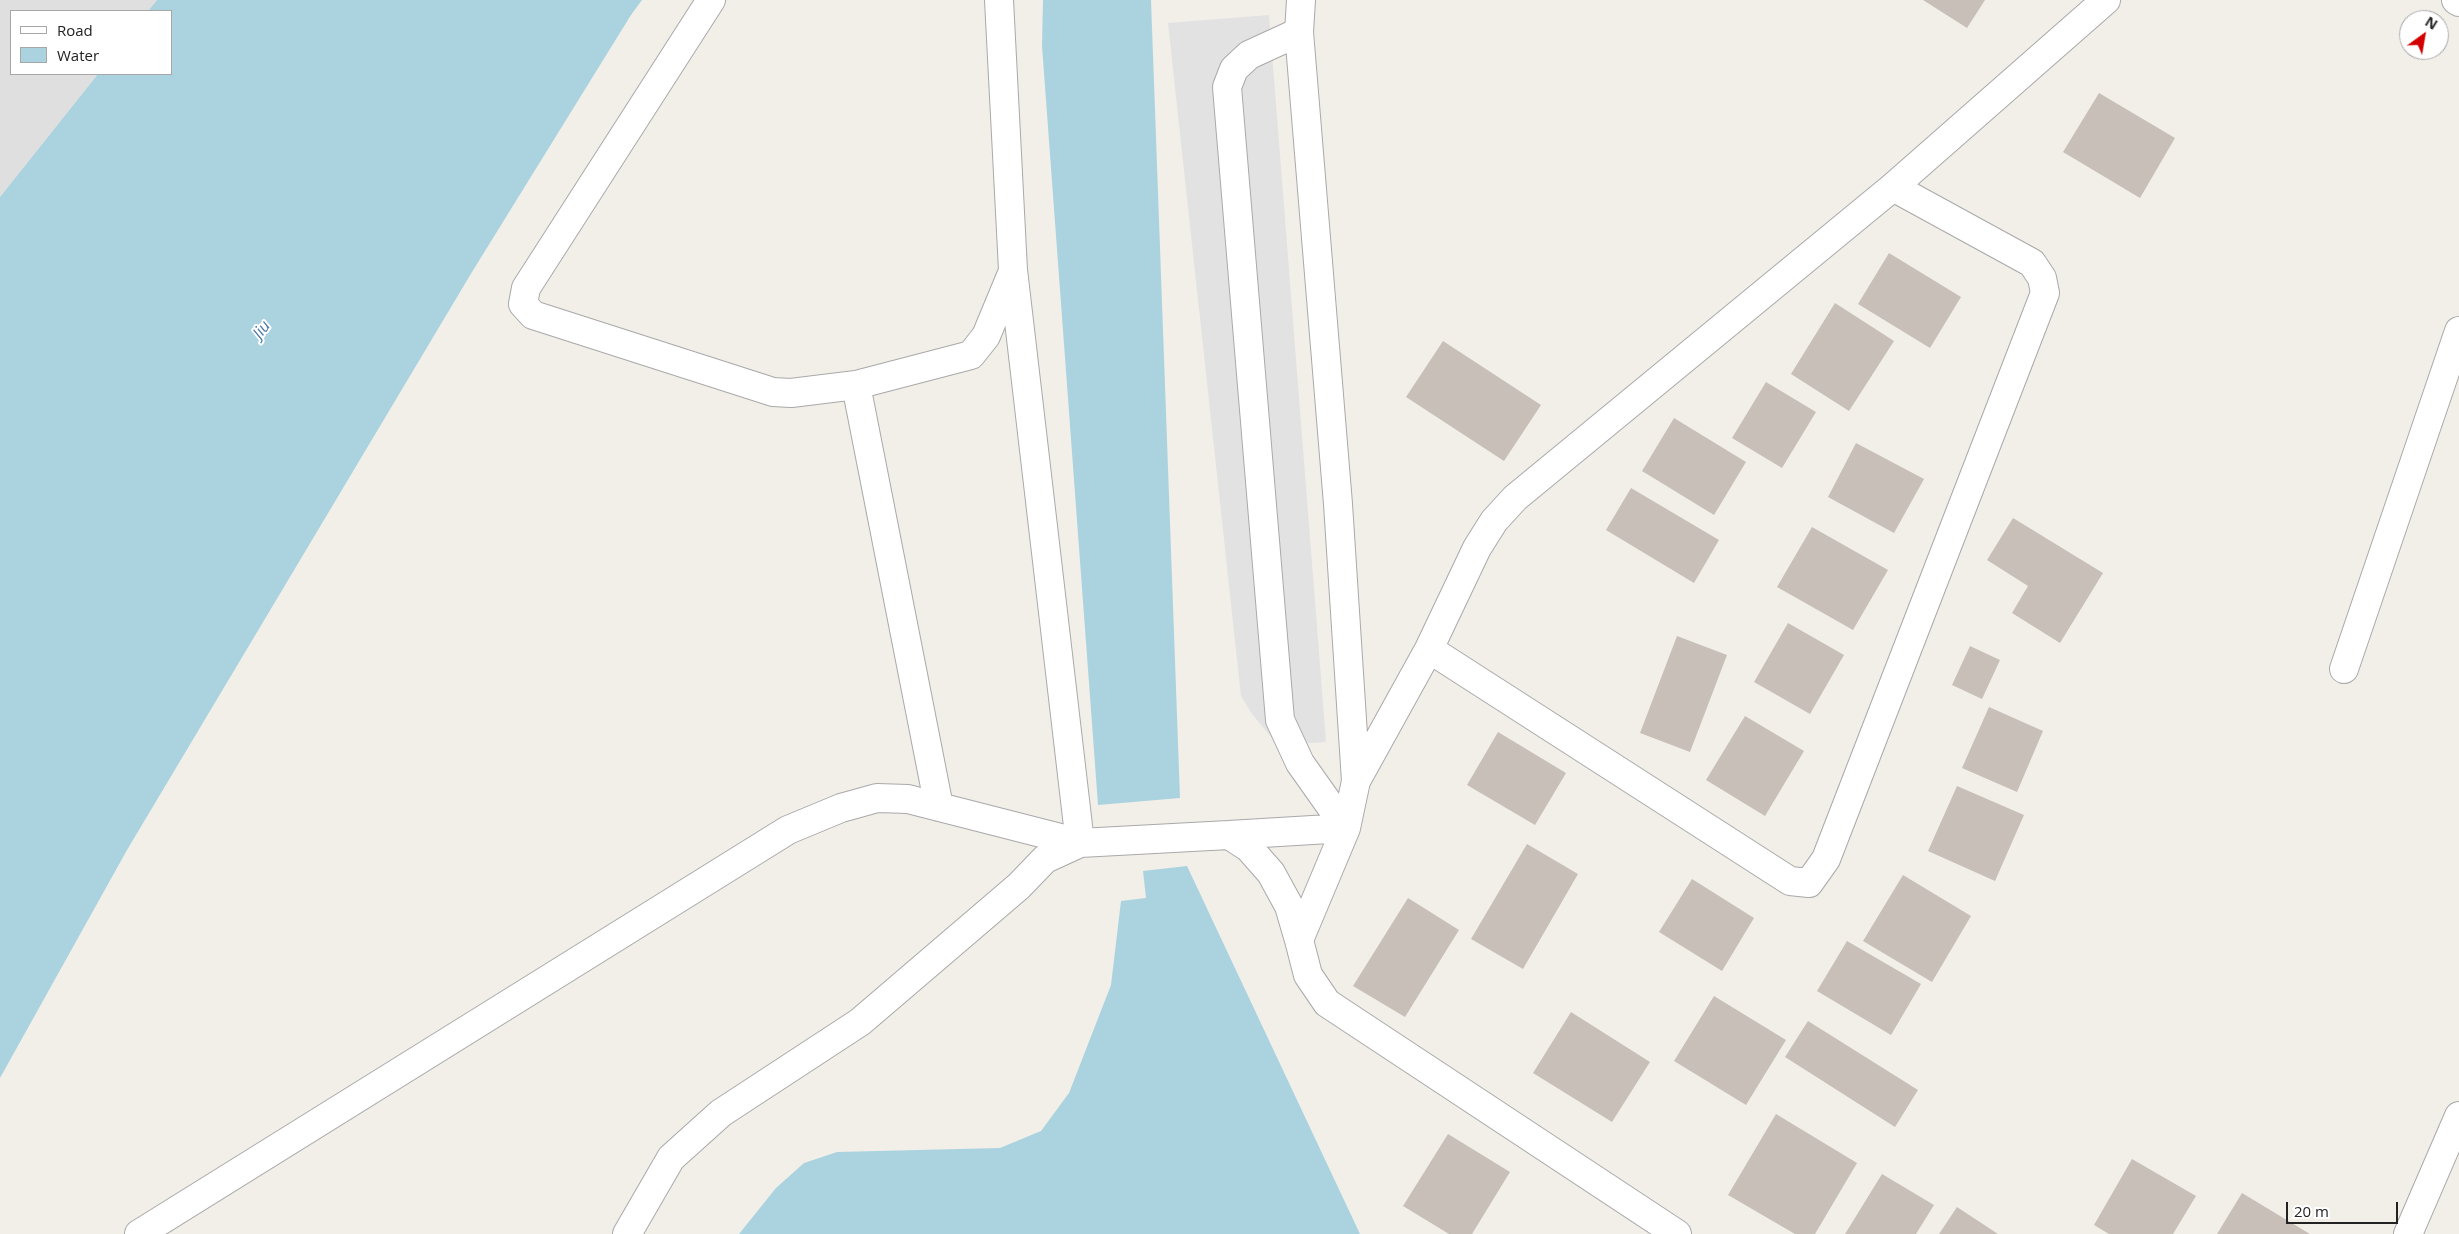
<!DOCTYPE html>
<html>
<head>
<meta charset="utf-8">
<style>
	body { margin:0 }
	#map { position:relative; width:2459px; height:1234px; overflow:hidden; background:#f2efe9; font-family:"Open Sans",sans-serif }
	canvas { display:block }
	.legend { position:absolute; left:10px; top:10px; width:162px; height:65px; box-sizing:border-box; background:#fff; border:1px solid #a7a7a7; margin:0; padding:6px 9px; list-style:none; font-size:15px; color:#222 }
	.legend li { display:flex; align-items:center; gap:10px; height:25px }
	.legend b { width:25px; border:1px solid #a7a7a7 }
	.north { position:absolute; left:2399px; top:10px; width:50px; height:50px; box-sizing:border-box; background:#fff; border:1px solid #a7a7a7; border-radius:50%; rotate:32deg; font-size:14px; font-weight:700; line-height:20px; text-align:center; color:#222 }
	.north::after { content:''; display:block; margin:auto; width:18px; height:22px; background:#d40000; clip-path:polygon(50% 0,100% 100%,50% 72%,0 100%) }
	.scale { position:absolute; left:2286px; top:1202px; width:112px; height:22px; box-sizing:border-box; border:2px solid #222; border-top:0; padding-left:6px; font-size:15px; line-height:18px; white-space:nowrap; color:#222; -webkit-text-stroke:4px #fff; paint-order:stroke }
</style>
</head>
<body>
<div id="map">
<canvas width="2459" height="1234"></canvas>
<ul class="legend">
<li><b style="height:6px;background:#fff"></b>Road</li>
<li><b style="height:14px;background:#aad3df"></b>Water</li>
</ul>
<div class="north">N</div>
<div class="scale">20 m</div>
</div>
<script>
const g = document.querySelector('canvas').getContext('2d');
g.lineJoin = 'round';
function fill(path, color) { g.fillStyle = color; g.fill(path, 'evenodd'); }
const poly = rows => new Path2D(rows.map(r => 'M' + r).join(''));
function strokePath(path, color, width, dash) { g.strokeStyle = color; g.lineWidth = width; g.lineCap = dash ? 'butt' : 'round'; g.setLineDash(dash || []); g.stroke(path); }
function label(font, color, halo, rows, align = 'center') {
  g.font = font + ' "Open Sans",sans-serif'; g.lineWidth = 4; g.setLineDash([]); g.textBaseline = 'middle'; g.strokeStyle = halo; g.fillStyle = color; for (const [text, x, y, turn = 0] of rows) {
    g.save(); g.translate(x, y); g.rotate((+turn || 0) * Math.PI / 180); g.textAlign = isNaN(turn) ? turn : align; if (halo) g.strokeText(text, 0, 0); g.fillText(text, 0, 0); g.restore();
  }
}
fill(poly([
	[0,0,157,0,148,11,11,11,11,74,98,74,0,197]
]), '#e0dfdf');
fill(poly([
	[1269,15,1326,742,1278,745,1252,714,1241,696,1168,23]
]), '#e2e2e2');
fill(poly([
	[157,0,642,0,631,15,472,272,127,850,0,1078,0,197,98,74,171,74,171,11,148,11],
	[1043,0,1151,0,1180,798,1098,805,1042,46],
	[1187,866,1360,1234,739,1234,776,1188,804,1163,837,1152,1000,1148,1041,1131,1069,1093,1111,985,1121,901,1146,898,1143,871]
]), '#aad3df');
fill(poly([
	[1923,0,1985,0,1967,28],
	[2099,93,2175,138,2140,198,2063,152],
	[1889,253,1961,297,1930,348,1858,304],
	[1835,303,1894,341,1849,411,1791,374],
	[1443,341,1541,405,1504,461,1406,397],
	[1766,382,1816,412,1782,468,1732,438],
	[1674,418,1746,462,1714,515,1642,471],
	[1856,443,1924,479,1894,533,1828,497],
	[1631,488,1719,540,1694,583,1606,530],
	[2013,518,2103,573,2060,643,2012,613,2028,586,1987,560],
	[1812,527,1888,570,1853,630,1777,587],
	[1788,623,1844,655,1810,714,1754,682],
	[1677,636,1727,655,1690,752,1640,733],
	[1970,646,2000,660,1982,699,1952,685],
	[1989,707,2043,731,2017,792,1962,768],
	[1745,716,1804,751,1765,816,1706,780],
	[1498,732,1566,773,1535,825,1467,785],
	[1957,786,2024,815,1995,881,1928,851],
	[1527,844,1578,874,1523,969,1471,939],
	[1903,875,1971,916,1932,982,1863,941],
	[1692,879,1754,918,1722,971,1659,932],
	[1408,898,1459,930,1405,1017,1353,986],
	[1847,941,1921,984,1891,1035,1817,991],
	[1714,996,1786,1040,1746,1105,1674,1061],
	[1571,1012,1650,1062,1612,1122,1533,1073],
	[1808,1021,1918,1090,1895,1127,1785,1057],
	[1776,1114,1857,1163,1815,1234,1795,1234,1728,1195],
	[1448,1134,1510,1172,1472,1234,1449,1234,1403,1206],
	[2132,1159,2196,1196,2173,1234,2109,1234,2094,1225],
	[1882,1174,1934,1205,1916,1234,1845,1234],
	[2242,1193,2310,1234,2217,1234],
	[1957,1207,1998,1234,1939,1234]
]), '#c7bfb8');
const minor = poly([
	[711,0,526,288,523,304,533,315,773,392,791,393,856,385,939,807],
	[1301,0,1299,32,1338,504,1356,781,1346,828,1299,940,1308,975,1327,1003,1677,1234],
	[2456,0,2459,2],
	[1299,32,1249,55,1234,69,1227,87,1280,720,1300,763,1346,828],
	[856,385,971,355,986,336,1013,271],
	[1429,649,1790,881,1809,883,1826,859,2045,293,2042,278,2032,263,1893,187],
	[2344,669,2459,331],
	[1356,781,1429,649,1477,548,1494,521,1515,498,1893,187,2106,0],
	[1229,835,1346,828],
	[139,1234,788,830,841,808,877,798,908,799,1080,843,1013,270,999,0],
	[627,1234,671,1158,721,1113,860,1022,1019,886,1045,859,1080,843,1229,835,1249,848,1271,873,1289,906,1299,940],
	[2408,1234,2459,1116]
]);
strokePath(minor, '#a9a9a9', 30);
strokePath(minor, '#fff', 28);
label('italic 16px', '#4a7aab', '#fff', [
	["Jiu",262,330,-52]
]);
</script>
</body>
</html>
